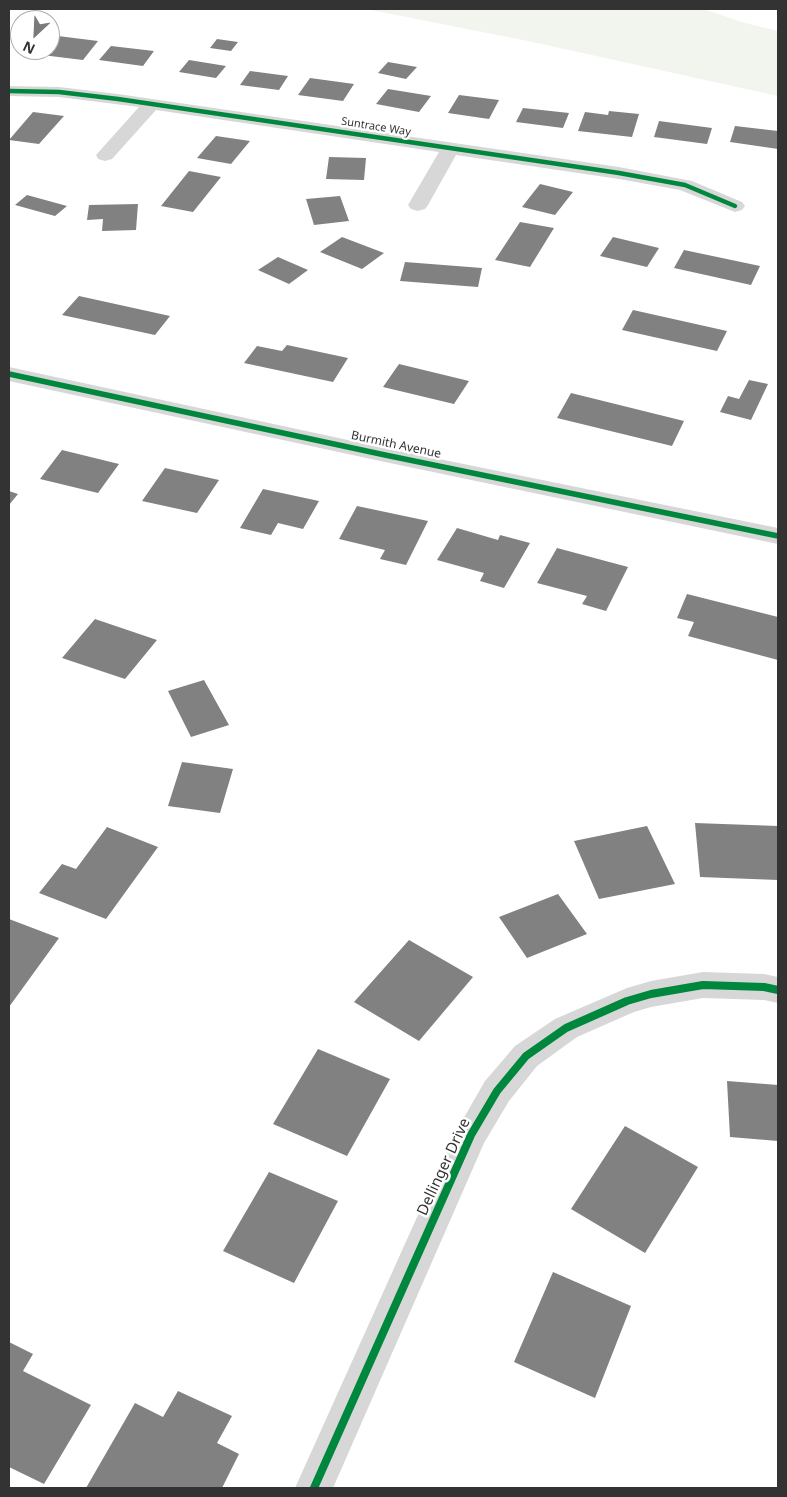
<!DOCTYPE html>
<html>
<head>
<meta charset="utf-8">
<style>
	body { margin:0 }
	#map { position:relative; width:787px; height:1497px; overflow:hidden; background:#fff; font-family:"Noto Sans",sans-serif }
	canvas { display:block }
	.frame { position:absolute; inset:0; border:10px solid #333; pointer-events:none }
	.north { position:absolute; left:10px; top:10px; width:50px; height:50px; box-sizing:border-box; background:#fff; border:1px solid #adadad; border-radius:50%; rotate:205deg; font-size:14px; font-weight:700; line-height:20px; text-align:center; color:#333 }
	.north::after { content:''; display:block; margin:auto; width:18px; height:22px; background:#7a7a7a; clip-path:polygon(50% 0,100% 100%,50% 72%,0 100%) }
</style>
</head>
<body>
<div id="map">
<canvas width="787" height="1497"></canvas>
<div class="frame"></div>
<div class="north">N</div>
</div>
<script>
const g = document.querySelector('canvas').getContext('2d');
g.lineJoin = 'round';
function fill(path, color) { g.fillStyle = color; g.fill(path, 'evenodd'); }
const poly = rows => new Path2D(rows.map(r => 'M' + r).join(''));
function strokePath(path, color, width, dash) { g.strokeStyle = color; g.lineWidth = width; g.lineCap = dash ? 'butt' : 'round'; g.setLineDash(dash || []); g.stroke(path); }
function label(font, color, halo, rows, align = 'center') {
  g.font = font + ' "Noto Sans",sans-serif'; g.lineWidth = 5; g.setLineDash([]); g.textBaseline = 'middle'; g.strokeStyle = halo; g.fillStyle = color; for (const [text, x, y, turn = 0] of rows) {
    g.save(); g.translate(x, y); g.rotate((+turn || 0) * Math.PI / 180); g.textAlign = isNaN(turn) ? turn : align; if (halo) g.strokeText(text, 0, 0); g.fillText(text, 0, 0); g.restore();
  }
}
fill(poly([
	[366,9,703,9,745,23,778,31,778,96,528,41]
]), '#f1f5ed');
fill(poly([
	[58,36,98,41,83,60,42,55,46,50,50,50,50,46],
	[217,39,238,42,231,51,210,48],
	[111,46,154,51,143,66,99,60],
	[189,60,226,66,216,78,179,72],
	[388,62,417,67,406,79,378,73],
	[250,71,288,76,279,90,240,85],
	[310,78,354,84,343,101,298,95],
	[388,89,431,96,419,112,376,104],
	[459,95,499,100,489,119,448,113],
	[523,108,569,113,563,128,516,122],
	[609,111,639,114,632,137,578,131,585,112,608,115],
	[33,112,64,116,39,144,9,140],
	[659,121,712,128,707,144,654,137],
	[735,126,778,131,778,149,730,142],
	[216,136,250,141,231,164,197,158],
	[329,157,366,158,364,180,326,179],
	[189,171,221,177,193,212,161,206],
	[540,184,573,192,555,215,522,207],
	[27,195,67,206,55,216,15,205],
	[340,196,349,221,314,225,306,199],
	[138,204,136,230,102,231,103,219,87,220,89,205],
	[520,222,554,228,530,267,495,260],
	[342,237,384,253,362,269,320,252],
	[613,237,659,248,647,267,600,256],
	[684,250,760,266,751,285,674,268],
	[278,257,308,270,289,284,258,270],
	[405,262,482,268,478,287,400,281],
	[79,296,170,316,155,335,62,315],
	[633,310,727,331,717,351,622,330],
	[287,345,348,358,333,382,244,363,257,346,282,351],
	[399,364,469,381,454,404,383,387],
	[749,380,768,384,751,420,720,412,728,396,739,399],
	[571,393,684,421,672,446,557,418],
	[62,450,119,464,98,493,40,479],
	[165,468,219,480,197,513,142,501],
	[263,489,319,501,303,529,278,523,271,535,240,528],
	[9,491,18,494,9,505],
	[357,506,428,521,406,565,380,559,385,550,339,539],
	[457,528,498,540,500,535,530,543,504,588,480,581,484,573,437,560],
	[557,548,628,567,606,611,582,604,587,596,537,583],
	[687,594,778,617,778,660,688,636,694,622,677,618],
	[95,619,157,640,125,679,62,658],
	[204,680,229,725,191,737,168,691],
	[182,762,233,769,220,813,168,806],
	[695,823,778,826,778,880,700,877],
	[647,826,675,884,599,899,574,841],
	[107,827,158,847,106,919,39,893,62,864,76,869],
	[558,894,587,934,527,958,499,917],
	[9,919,59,938,9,1007],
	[409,940,473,977,419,1041,354,1002],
	[318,1049,390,1079,347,1156,273,1124],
	[727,1081,778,1085,778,1141,730,1137],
	[625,1126,698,1167,645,1253,571,1209],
	[269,1172,338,1201,294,1283,223,1251],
	[553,1272,631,1306,595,1398,514,1362],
	[9,1342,33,1354,23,1371,91,1405,44,1484,9,1467],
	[178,1391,232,1416,217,1443,239,1454,222,1488,86,1488,135,1403,163,1417]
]), '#818181');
fill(poly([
	[9,86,59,87,118,94,619,167,692,181,742,202,745,206,742,210,735,212,680,190,619,179,456,155,428,205,425,209,418,211,411,209,408,205,439,152,156,110,112,159,105,161,98,159,96,155,139,107,59,97,9,96,9,86],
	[9,367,385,448,778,528,778,544,385,462,9,381,9,367],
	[703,972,764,974,778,977,778,1003,764,1000,703,998,651,1007,634,1012,577,1037,537,1066,509,1101,484,1143,333,1488,295,1488,454,1135,485,1081,515,1046,555,1019,627,988,651,981,703,972]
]), '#d7d7d7');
strokePath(poly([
	[9,91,59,92,118,99,619,173,685,185,735,206]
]), '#00873e', 4.5);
strokePath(poly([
	[9,374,385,455,778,536]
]), '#00873e', 5.5);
strokePath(poly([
	[314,1488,471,1135,497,1091,526,1056,566,1028,627,1001,651,994,703,985,764,987,778,990]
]), '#00873e', 8);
label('11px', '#333', '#fff', [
	["Suntrace Way",376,127,9]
]);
label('12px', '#333', '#fff', [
	["Burmith Avenue",396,445,12]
]);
label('15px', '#333', '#fff', [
	["Dellinger Drive",444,1167,-65]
]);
</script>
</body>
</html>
